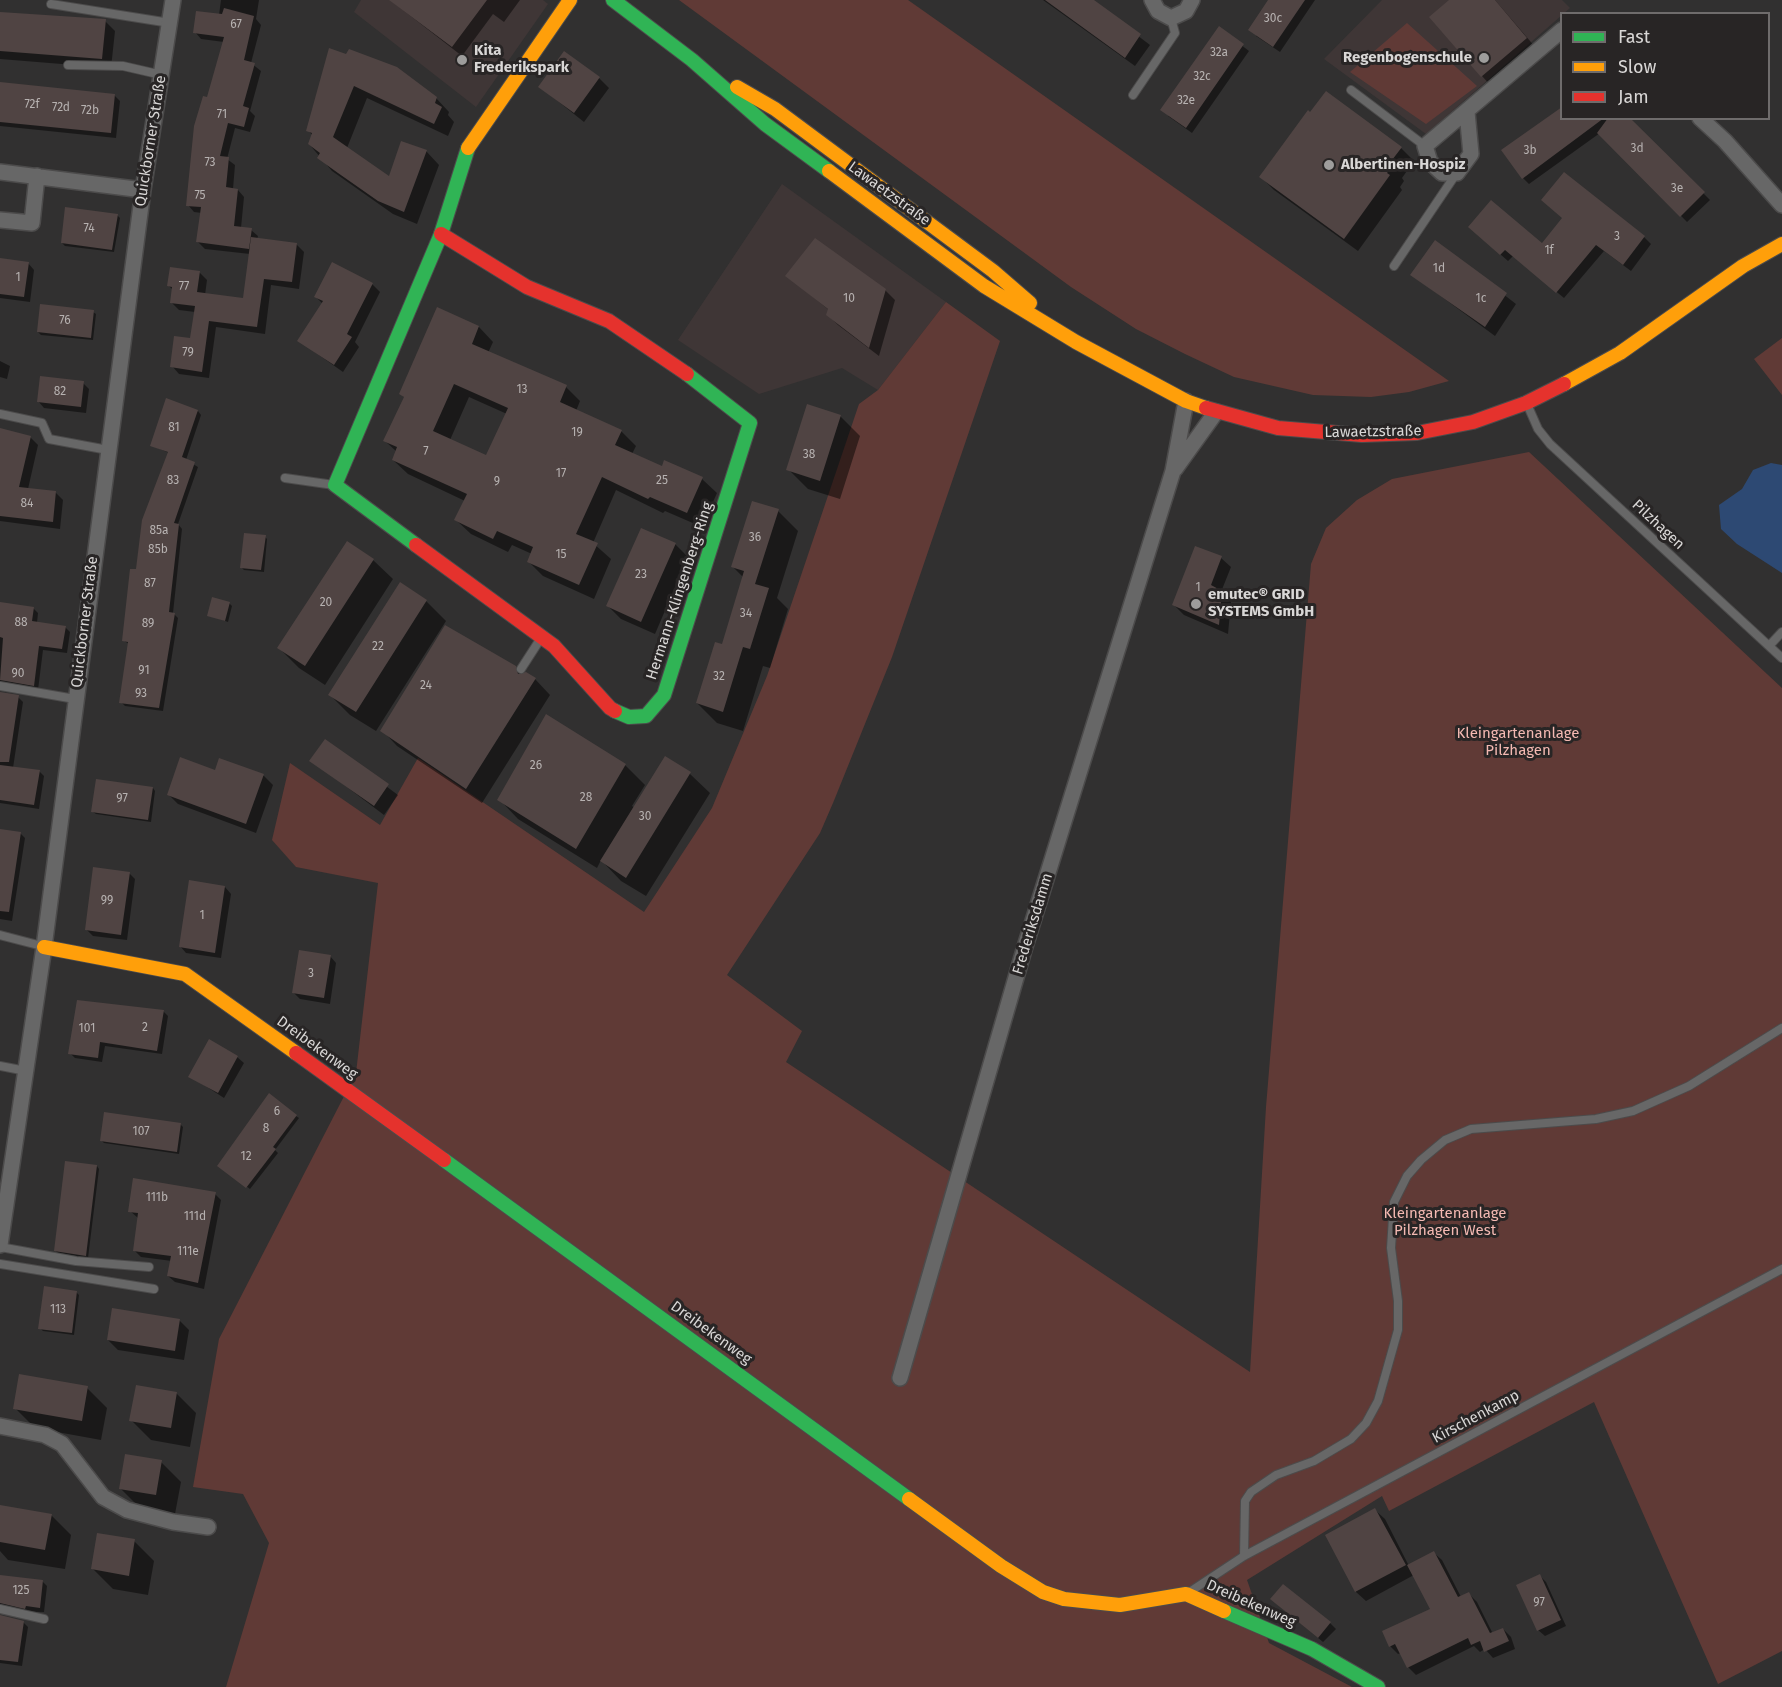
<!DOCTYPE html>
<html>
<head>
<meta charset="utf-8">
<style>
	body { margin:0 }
	#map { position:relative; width:1782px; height:1687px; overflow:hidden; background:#313030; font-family:"Fira Sans",sans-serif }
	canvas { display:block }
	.legend { position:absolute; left:1560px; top:12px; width:210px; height:108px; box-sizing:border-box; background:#282525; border:2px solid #6f6c6c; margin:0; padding:8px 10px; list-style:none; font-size:18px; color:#d9d7d6 }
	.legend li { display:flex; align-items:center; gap:12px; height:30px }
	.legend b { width:30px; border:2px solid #6f6c6c }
</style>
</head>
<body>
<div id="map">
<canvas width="1782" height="1687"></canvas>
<ul class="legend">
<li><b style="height:8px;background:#30b455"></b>Fast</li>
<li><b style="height:8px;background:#ff9f0a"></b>Slow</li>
<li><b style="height:8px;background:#e5322d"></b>Jam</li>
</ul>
</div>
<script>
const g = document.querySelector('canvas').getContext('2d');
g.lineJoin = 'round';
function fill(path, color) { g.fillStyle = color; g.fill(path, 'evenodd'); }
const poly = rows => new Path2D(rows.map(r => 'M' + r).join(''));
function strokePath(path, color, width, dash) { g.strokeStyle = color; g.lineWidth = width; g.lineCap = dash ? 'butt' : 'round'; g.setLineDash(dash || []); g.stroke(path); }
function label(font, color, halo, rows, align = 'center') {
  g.font = font + ' "Fira Sans",sans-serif'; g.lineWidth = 6; g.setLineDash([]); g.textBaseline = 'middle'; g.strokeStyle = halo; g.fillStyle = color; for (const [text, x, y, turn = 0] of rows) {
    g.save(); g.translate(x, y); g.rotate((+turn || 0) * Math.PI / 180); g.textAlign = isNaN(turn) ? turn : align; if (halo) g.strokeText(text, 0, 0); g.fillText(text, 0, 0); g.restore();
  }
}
fill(poly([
	[361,0,543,0,548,4,476,107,354,12],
	[1382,0,1562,0,1570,8,1426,134,1324,59],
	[782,184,946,302,878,390,842,368,759,394,678,340]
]), '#3f3636');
fill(poly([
	[679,0,908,0,1449,381,1409,392,1371,397,1313,395,1234,377,1185,354,1136,329,1071,287],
	[1407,23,1477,86,1426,124,1350,72],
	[946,302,1000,341,892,657,833,803,820,833,727,975,802,1031,786,1062,1250,1372,1266,1107,1311,564,1326,528,1357,500,1392,479,1529,452,1782,688,1782,1651,1718,1684,1594,1402,1389,1511,1382,1496,1247,1580,1269,1643,1352,1687,226,1687,269,1543,243,1494,193,1487,219,1339,356,1073,378,883,296,867,272,840,290,763,380,825,418,758,644,912,712,808,767,676,859,404,878,390],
	[1782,338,1782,395,1754,359]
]), '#603a36');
fill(poly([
	[1771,463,1782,465,1782,573,1737,544,1721,529,1719,505,1742,489,1753,470]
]), '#2d4973');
fill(poly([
	[221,0,259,0,256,19,261,25,251,63,261,71,250,111,255,116,250,132,235,128,227,159,235,165,233,189,238,190,244,197,241,228,251,230,258,236,257,240,296,244,304,252,299,289,271,285,265,334,216,327,209,378,179,374,172,366,191,339,195,312,179,310,171,302,173,290,169,286,199,272,207,280,205,295,245,300,250,254,205,249,198,242,202,213,194,212,188,205,208,99,224,42,201,39,195,32,219,15],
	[390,0,520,0,504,22,493,14,462,56],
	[1043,0,1091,0,1150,45,1135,66],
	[1270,0,1315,0,1280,52,1256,36],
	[1451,0,1495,0,1536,48,1491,86,1482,76],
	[0,13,105,21,115,31,111,68,0,59],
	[1219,28,1249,51,1192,133,1168,116],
	[330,50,436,98,449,112,448,115,454,122,448,136,367,98,347,148,390,178,426,151,439,165,417,224,393,214,332,171,309,144,312,135,308,130],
	[599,78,609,88,584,122,540,87],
	[0,84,114,95,120,101,116,138,0,126],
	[1562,118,1605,118,1611,125,1634,124,1710,200,1687,222,1600,133,1529,184,1523,178],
	[1401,148,1414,161,1402,178,1404,181,1400,187,1402,190,1358,251,1274,190,1261,177],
	[117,215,120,218,114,252,65,246,62,243],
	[1564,219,1644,237,1651,244,1631,271,1604,251,1564,298,1513,256,1508,261,1477,234,1542,245],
	[1436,242,1516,304,1495,336,1412,275],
	[0,260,28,263,34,270,30,302,0,298],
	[787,276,885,290,895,300,879,356,838,325,828,315,829,310],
	[372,284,380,292,355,342,359,347,343,372,299,341,323,304,316,297],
	[438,309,479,327,493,342,488,353,566,387,580,401,576,411,621,431,636,446,632,454,663,468,702,479,717,493,702,527,665,511,663,513,616,490,593,543,611,559,594,599,543,576,529,562,532,554,512,545,508,552,471,534,456,520,465,501,408,474,393,460,397,452,385,441,405,398,401,394],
	[469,397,507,414,486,457,450,440],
	[93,312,96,314,93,340,41,335,38,332],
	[0,361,10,366,7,379,0,377],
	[83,383,89,389,86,413,44,408,38,401],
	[198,411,201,415,186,460,198,467,178,524,182,529,173,613,178,618,163,711,125,706,121,702,129,644,123,640,138,571,169,453,151,445],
	[840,416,860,436,840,499,808,489,788,469],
	[30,437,38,445,28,489,55,492,63,500,60,529,0,521,0,455],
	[778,511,798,531,777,598,788,609,770,668,763,666,743,731,717,723,697,703,723,646,744,578,733,567],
	[265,537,267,539,264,572,244,570,241,567],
	[675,544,688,557,655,634,621,619,608,606],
	[1221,558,1231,567,1221,592,1231,602,1228,634,1184,615,1174,605],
	[373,560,393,579,325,685,299,668,279,648],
	[426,601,446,621,376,731,350,715,330,695],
	[229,603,232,606,228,622,208,615],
	[0,604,33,608,38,613,37,623,65,627,70,632,67,653,43,650,38,690,0,689],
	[515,667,523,675,535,679,550,695,482,803,397,746,382,730],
	[0,694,18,697,23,702,13,768,39,771,44,776,39,809,0,803],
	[325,741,398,795,384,815,311,760],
	[665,758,690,774,710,793,646,896,621,881,601,860,597,868,518,819,499,799,625,765,645,785,632,806,635,808],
	[220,760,264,776,273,785,256,833,178,804,168,794,215,772],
	[153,788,155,791,151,822,96,814,93,812],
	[0,830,20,833,25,838,12,921,0,919],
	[129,873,135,879,127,940,93,936,86,929],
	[225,887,231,894,221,958,186,953,180,946],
	[330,956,336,963,330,1004,300,999,294,993],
	[163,1011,168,1016,162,1054,105,1046,102,1062,75,1058,70,1053],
	[237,1057,244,1063,224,1098,190,1076],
	[296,1116,299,1118,275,1150,278,1153,250,1189,222,1168],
	[180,1124,183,1127,179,1154,104,1143,101,1140],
	[97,1166,99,1169,88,1258,58,1253,55,1250],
	[215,1194,221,1200,204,1289,175,1282,168,1276,172,1261,141,1257,134,1250,138,1218,130,1211],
	[76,1292,79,1295,74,1335,43,1331,40,1328],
	[179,1320,189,1330,184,1360,118,1350,108,1340],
	[87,1388,107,1408,101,1440,35,1428,15,1408],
	[176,1393,196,1413,190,1447,151,1440,131,1420],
	[161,1462,181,1482,175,1514,140,1508,120,1488],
	[0,1506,51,1515,71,1535,65,1569,8,1560,0,1551],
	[1375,1510,1385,1519,1409,1566,1434,1553,1442,1560,1461,1597,1469,1594,1477,1602,1493,1634,1503,1629,1511,1637,1515,1649,1493,1658,1485,1649,1480,1652,1474,1646,1416,1675,1408,1667,1401,1653,1398,1654,1390,1646,1432,1610,1414,1575,1366,1601,1356,1592,1327,1536],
	[134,1541,154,1561,148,1595,113,1589,93,1569],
	[0,1576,42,1581,47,1586,44,1612,0,1611],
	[1540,1576,1546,1582,1566,1626,1545,1636,1538,1630],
	[1279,1606,1330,1623,1336,1629,1323,1642],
	[0,1616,23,1622,28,1627,22,1666,0,1663]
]), '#0007');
fill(poly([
	[389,0,487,0,452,47],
	[1045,0,1094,0,1141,34,1125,58],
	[1268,0,1305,0,1273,47,1248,30],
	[1449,0,1495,0,1527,38,1481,77,1429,17],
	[224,8,254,16,244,60,255,63,243,106,249,108,244,127,228,123,220,156,229,157,226,187,238,189,234,226,252,228,249,249,196,242,201,207,186,206,194,126,203,96,207,97,224,37,193,33,196,11,222,14],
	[0,12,106,19,102,59,0,51],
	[1219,26,1244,44,1186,128,1160,110],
	[329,48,346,54,349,49,397,67,437,97,435,103,442,107,434,124,354,86,333,137,389,176,401,141,427,150,404,212,378,201,338,173,317,158,320,153,308,144,312,133,306,131],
	[564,51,600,77,574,113,538,87],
	[0,82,115,94,111,133,0,122],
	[1326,91,1402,147,1389,164,1392,166,1387,173,1390,175,1344,239,1259,177,1308,110,1310,112],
	[1562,107,1562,118,1604,118,1522,179,1501,150],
	[1608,118,1630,118,1705,192,1680,217,1597,133],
	[1564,172,1645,236,1623,265,1596,245,1556,293,1505,250,1500,255,1468,227,1491,200,1542,243,1562,218,1541,200],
	[65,207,118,214,112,250,61,243],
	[251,237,297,243,292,282,264,279,257,327,209,321,202,372,170,367,174,336,190,338,195,306,170,303,172,287,167,286,170,267,200,271,197,292,243,298],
	[815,238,886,289,869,348,826,315,828,309,785,276],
	[1435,240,1507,293,1485,327,1410,275],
	[0,258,29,262,24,297,0,294],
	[332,262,373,283,347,334,352,337,334,365,297,341,323,301,314,297],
	[40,304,94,310,91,338,37,332],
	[437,307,479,326,472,344,567,385,560,402,622,430,615,445,662,466,664,460,703,477,687,513,650,497,648,499,602,477,576,534,598,543,579,585,527,562,533,547,497,531,493,539,454,520,467,494,392,460,397,447,383,441,404,397,399,394],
	[454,384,508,408,486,455,433,431],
	[40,376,84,381,81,407,37,402],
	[166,398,198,410,182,457,195,462,174,523,179,524,169,612,175,613,159,708,119,703,128,642,122,641,130,569,136,569,142,520,168,452,150,446],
	[807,404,841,415,820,481,786,470],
	[0,428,31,436,19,487,56,491,53,522,0,516],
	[752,501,779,509,755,584,769,588,750,649,743,647,723,712,696,703,715,642,722,644,744,571,731,567],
	[641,528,676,543,641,622,606,606],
	[244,533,266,535,261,570,240,568],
	[347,541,374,559,305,666,277,648],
	[1195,546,1222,556,1211,585,1222,591,1219,625,1172,605],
	[400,582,427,600,356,712,328,695],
	[212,597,230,602,225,621,207,616],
	[0,602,34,607,32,621,66,626,62,649,39,646,34,686,0,680,3,638,0,637],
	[445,625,516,666,518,674,526,672,536,678,466,789,380,731],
	[0,692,19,695,9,762,0,762],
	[546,714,626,764,576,849,497,800],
	[325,739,389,784,374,806,309,761],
	[665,756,691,772,626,878,600,861],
	[180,757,215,770,219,758,264,774,246,824,167,795],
	[0,765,40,770,34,805,0,800],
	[96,779,153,787,148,820,91,812],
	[0,829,21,832,9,912,0,911],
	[93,867,130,872,121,935,85,930],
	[189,880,225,886,215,953,179,947],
	[299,950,331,955,324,998,292,993],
	[77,1000,164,1010,157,1051,100,1042,98,1058,68,1054],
	[209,1039,238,1056,218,1093,188,1077],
	[269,1093,297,1115,273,1147,276,1149,246,1188,217,1166],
	[104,1112,181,1123,177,1152,100,1141],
	[65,1161,97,1165,86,1256,54,1251],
	[133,1178,216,1192,198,1283,167,1276,171,1256,133,1251,138,1213,128,1212],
	[44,1286,77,1291,72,1333,38,1329],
	[112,1308,180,1319,175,1351,107,1340],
	[19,1374,88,1386,82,1421,13,1409],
	[136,1385,177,1392,171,1428,129,1421],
	[125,1454,162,1460,156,1495,119,1489],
	[0,1505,52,1514,45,1550,0,1542],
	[1375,1508,1406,1565,1355,1592,1325,1535],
	[97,1533,135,1539,129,1576,91,1569],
	[1434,1551,1458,1597,1469,1592,1490,1633,1503,1628,1509,1641,1484,1652,1480,1641,1471,1645,1468,1638,1407,1668,1395,1644,1389,1647,1382,1631,1430,1609,1407,1565],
	[1540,1574,1561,1620,1537,1631,1516,1585],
	[0,1575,43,1580,40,1608,26,1606,25,1609,0,1603],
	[1283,1584,1331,1622,1318,1638,1270,1599],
	[0,1615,24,1621,18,1662,0,1660]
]), '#504443');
const lane = poly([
	[51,4,170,23],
	[68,65,123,66,162,75],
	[1351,90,1425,146],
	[1133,95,1175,33,1171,18],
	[1394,266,1456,174],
	[1527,404,1538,429,1550,444,1782,658],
	[0,414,42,423,49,439,108,450],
	[285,478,334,485],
	[1769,646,1782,632],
	[521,669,541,638],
	[0,686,75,699],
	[0,935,42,946],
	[0,1066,26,1071],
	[0,1247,76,1261,149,1267],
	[0,1264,154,1289],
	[1244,1556,1245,1501,1251,1492,1276,1475,1314,1461,1351,1439,1366,1423,1378,1401,1398,1330,1398,1301,1391,1248,1394,1202,1407,1176,1421,1160,1445,1140,1471,1129,1596,1119,1633,1111,1689,1086,1782,1028],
	[1188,1593,1244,1556,1782,1269],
	[0,1609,44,1619]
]);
const street = poly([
	[1152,0,1158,11,1171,18,1186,11,1192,0],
	[1467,112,1471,154,1457,173,1442,173,1430,162,1425,146,1562,30],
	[1700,118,1725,141,1782,205],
	[0,172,143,190],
	[0,220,32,223,37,176],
	[1175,469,1216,412],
	[0,1245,44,947,143,190,173,0],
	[900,1378,1024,950,1173,471,1186,401],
	[0,1426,45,1435,62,1444,103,1497,127,1510,173,1522,208,1527]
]);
const fast = poly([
	[613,0,692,60,765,124,829,171],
	[416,545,335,485,441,234,468,148],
	[615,711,629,717,646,716,664,695,750,423,687,374],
	[444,1160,909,1499],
	[1224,1611,1312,1649,1378,1687]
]);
const slow = poly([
	[737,87,775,109,993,271,1030,303],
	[468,148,570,0],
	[829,171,984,286,1076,342,1186,401,1206,408],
	[1564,384,1620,353,1743,266,1782,244],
	[44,947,185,974,296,1053],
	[909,1499,1001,1566,1043,1592,1064,1599,1120,1605,1186,1594,1224,1611]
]);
const jam = poly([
	[441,234,527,287,609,321,687,374],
	[1206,408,1278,428,1362,435,1417,433,1473,422,1526,403,1564,384],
	[416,545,554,646,610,708,615,711],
	[296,1053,444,1160]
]);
strokePath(lane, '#4c4b4b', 10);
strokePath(street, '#4c4b4b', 18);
strokePath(fast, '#4c4b4b', 16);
strokePath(slow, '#4c4b4b', 16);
strokePath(jam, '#4c4b4b', 16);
strokePath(lane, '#676767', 8);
strokePath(street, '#676767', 15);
strokePath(fast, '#30b455', 14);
strokePath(slow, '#ff9f0a', 14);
strokePath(jam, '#e5322d', 14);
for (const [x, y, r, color] of [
	[1484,58,6,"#9e9d9c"],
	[462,60,6,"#9e9d9c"],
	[1329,165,6,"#9e9d9c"],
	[1196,604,6,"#9e9d9c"]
]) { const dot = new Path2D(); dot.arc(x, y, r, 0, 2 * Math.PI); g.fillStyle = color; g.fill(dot); strokePath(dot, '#282525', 2); }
label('12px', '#b7b2b1', null, [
	["30c",1273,19],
	["67",236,25],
	["32a",1219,53],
	["32c",1202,77],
	["32e",1186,101],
	["72f",32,105],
	["72d",61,108],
	["72b",90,111],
	["71",222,115],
	["3d",1637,149],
	["3b",1530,151],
	["73",210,163],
	["3e",1677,189],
	["75",200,196],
	["74",89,229],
	["3",1617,237],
	["1f",1549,251],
	["1d",1439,269],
	["1",18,278],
	["77",184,287],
	["10",849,299],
	["1c",1481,299],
	["76",65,321],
	["79",188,353],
	["13",522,390],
	["82",60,392],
	["81",174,428],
	["19",577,433],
	["7",426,452],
	["38",809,455],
	["17",561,474],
	["83",173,481],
	["25",662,481],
	["9",497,482],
	["84",27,504],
	["85a",159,531],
	["36",755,538],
	["85b",158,550],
	["15",561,555],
	["23",641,575],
	["87",150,584],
	["1",1198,588],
	["20",326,603],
	["34",746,614],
	["88",21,623],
	["89",148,624],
	["22",378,647],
	["91",144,671],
	["90",18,674],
	["32",719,677],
	["24",426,686],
	["93",141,694],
	["26",536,766],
	["28",586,798],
	["97",122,799],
	["30",645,817],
	["99",107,901],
	["1",202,916],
	["3",311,974],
	["2",145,1028],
	["101",87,1029],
	["6",277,1112],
	["8",266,1129],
	["107",141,1132],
	["12",246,1157],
	["111b",157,1198],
	["111d",195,1217],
	["111e",188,1252],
	["113",58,1310],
	["125",21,1591],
	["97",1539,1603]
]);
label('bold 15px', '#d9d7d6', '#282525', [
	["Kita",474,51],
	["Frederikspark",474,68],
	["Regenbogenschule",1472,58,"right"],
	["Albertinen-Hospiz",1341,165],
	["emutec® GRID",1208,595],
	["SYSTEMS GmbH",1208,612]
], 'left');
label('15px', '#d9d7d6', '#282525', [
	["Quickborner Straße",151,141,-81],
	["Lawaetzstraße",889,194,36],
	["Lawaetzstraße",1373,432,-1],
	["Pilzhagen",1658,525,43],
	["Hermann-Klingenberg-Ring",680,591,-72],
	["Quickborner Straße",85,622,-83],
	["Frederiksdamm",1033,924,-73],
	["Dreibekenweg",317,1048,36],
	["Dreibekenweg",711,1333,36],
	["Kirschenkamp",1476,1417,-28],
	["Dreibekenweg",1251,1604,24]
]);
label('15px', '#f4b9b2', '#282525', [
	["Kleingartenanlage",1518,734],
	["Pilzhagen",1518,751],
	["Kleingartenanlage",1445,1214],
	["Pilzhagen West",1445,1231]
]);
</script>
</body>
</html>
